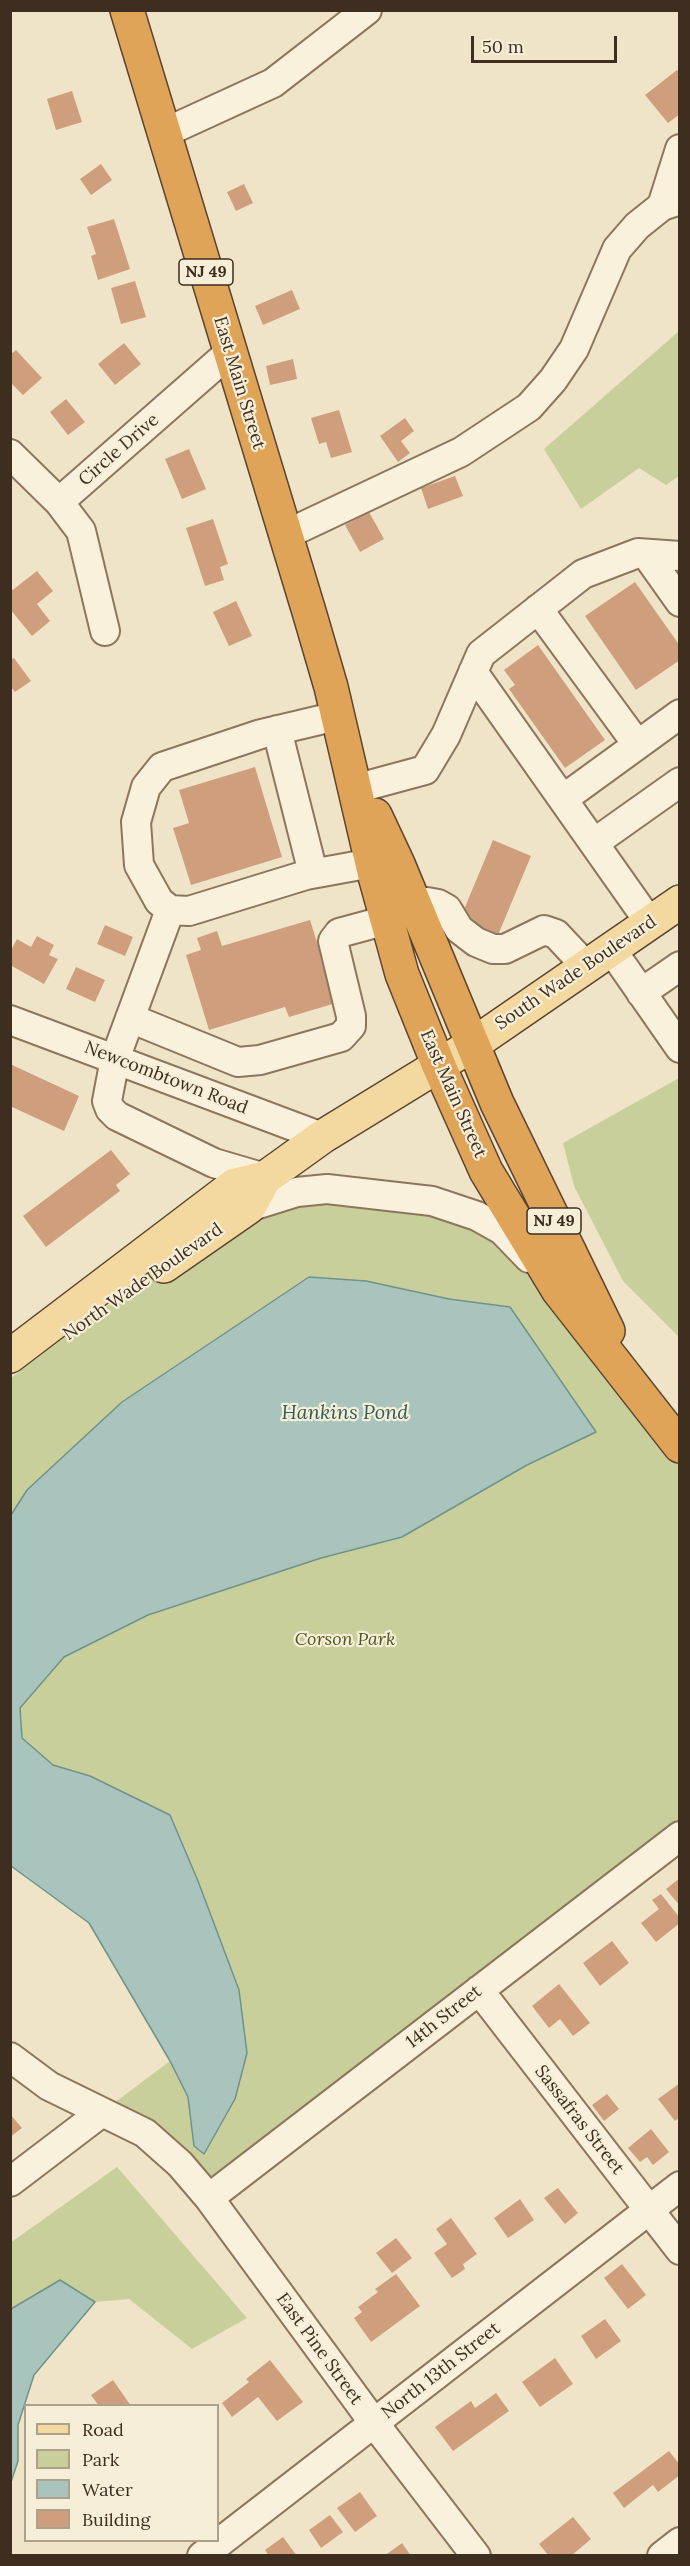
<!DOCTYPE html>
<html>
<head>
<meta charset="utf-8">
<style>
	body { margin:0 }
	#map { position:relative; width:690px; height:2566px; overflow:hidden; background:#f0e4c8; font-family:Lora,serif }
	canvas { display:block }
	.frame { position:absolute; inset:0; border:12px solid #3d2e20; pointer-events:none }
	.legend { position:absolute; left:24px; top:2404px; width:195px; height:138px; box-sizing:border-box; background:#f7eed8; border:2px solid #ada18e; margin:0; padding:8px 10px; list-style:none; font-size:18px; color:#3d2e20 }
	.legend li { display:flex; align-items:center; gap:12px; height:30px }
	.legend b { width:30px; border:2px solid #ada18e }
	.scale { position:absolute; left:471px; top:36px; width:146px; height:27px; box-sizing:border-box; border:3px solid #3d2e20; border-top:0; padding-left:8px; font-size:18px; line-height:21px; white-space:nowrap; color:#3d2e20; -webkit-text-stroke:4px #f7eed8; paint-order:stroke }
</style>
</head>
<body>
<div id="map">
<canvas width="690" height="2566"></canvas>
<div class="frame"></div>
<ul class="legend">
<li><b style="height:8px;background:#f3d9a0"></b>Road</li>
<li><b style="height:16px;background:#c9cf9b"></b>Park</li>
<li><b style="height:16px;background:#a9c4bc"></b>Water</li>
<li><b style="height:16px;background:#cf9f7d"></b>Building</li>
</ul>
<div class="scale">50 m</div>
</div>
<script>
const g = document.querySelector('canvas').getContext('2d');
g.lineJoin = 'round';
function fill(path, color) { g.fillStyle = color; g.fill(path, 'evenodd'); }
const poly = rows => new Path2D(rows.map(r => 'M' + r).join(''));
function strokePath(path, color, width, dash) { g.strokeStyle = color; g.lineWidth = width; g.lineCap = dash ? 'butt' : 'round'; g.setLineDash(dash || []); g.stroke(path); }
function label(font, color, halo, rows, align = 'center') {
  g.font = font + ' Lora,serif'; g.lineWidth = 4.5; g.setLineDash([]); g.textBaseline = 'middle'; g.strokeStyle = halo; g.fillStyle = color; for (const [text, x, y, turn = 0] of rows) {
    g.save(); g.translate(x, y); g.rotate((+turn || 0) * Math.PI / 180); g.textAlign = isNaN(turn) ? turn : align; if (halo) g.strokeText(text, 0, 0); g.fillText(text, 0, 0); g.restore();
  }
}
fill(poly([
	[679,331,679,476,666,485,639,468,581,509,544,449],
	[679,1078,679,1337,623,1281,574,1186,563,1143],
	[327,1189,502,1230,679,1445,679,1836,209,2198,102,2112,170,2061,89,1923,11,1866,11,1378,90,1318,249,1207],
	[117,2167,247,2318,192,2349,129,2299,95,2302,60,2280,11,2309,10,2243]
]), '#c9cf9b');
const water = poly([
	[309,1277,366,1281,449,1299,510,1307,596,1432,527,1465,402,1537,321,1558,148,1615,64,1657,20,1708,22,1738,53,1765,90,1776,170,1815,198,1881,239,1990,247,2053,235,2099,204,2154,194,2146,188,2097,170,2061,89,1923,11,1866,11,1515,27,1490,122,1402,309,1277],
	[60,2280,95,2302,34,2375,18,2425,18,2461,11,2482,11,2309,60,2280]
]);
fill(water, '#a9c4bc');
strokePath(water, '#6f938a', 1.5);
fill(poly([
	[677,70,680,73,680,114,668,123,645,95],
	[72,91,82,122,56,130,47,99],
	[101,164,112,180,91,195,80,179],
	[244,184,253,203,236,211,227,192],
	[114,219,130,269,98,280,91,256,96,254,87,227],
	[135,281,146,317,121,324,111,288],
	[292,290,300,309,263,325,255,306],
	[124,343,141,364,115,385,98,364],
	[16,350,42,378,23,395,10,382,10,355],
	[293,359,297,379,270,385,266,366],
	[66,399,85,422,68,435,50,412],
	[339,410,352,452,331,458,326,442,319,444,311,418],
	[405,418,414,431,401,441,410,453,398,462,380,436],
	[189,449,206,489,182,499,165,459],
	[455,476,463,496,428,509,421,488],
	[369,512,384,539,360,552,345,525],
	[213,519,228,564,220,567,224,580,205,586,186,528],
	[37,571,53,591,37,604,50,621,32,636,10,609,10,592],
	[635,582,680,646,680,660,636,690,585,616],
	[236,601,252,636,229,646,213,612],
	[538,645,605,740,565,768,509,689,515,685,504,670],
	[14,658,31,681,15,692,10,686,10,660],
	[255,767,282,857,191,885,173,828,189,823,179,790],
	[493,840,531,856,498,935,460,919],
	[310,920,336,1003,289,1017,285,1007,209,1030,186,955,201,950,197,938,217,931,222,946],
	[105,925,133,937,125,956,97,944],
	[37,936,54,945,49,955,58,959,44,984,10,965,10,952,17,939,31,947],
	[76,967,105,980,95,1002,66,989],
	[10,1064,79,1096,64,1131,10,1106],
	[111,1150,130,1174,116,1185,120,1191,46,1247,23,1216],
	[680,1878,680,1906,666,1889],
	[661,1894,680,1918,680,1923,656,1942,641,1923,659,1909,652,1900],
	[612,1941,629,1963,600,1986,583,1963],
	[559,1984,590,2023,573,2036,560,2019,549,2028,532,2006],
	[680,2083,680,2117,675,2121,658,2099],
	[607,2094,619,2109,604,2121,592,2105],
	[10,2114,22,2128,10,2137],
	[651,2129,669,2152,653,2165,647,2157,640,2162,628,2148],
	[558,2188,578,2213,565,2224,544,2198],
	[520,2199,534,2220,508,2238,494,2218],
	[451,2218,477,2254,463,2264,465,2269,452,2278,434,2253,447,2244,436,2229],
	[396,2238,412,2258,392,2273,376,2253],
	[622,2264,646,2295,628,2309,604,2278],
	[396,2274,420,2306,371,2342,354,2318,362,2312,358,2307,378,2292,375,2289],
	[605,2319,621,2341,596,2359,581,2336],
	[555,2358,573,2384,540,2407,522,2382],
	[270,2360,303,2402,277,2421,258,2397,232,2417,222,2403,249,2382,246,2379],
	[113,2380,131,2406,99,2406,91,2395],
	[496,2393,509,2411,453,2451,435,2427,471,2401,475,2408],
	[669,2451,680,2465,680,2475,658,2492,653,2485,624,2508,613,2493],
	[360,2492,377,2516,355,2532,337,2508],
	[330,2515,343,2532,321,2548,309,2530],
	[573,2517,591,2539,571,2556,549,2556,539,2544],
	[283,2537,297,2556,269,2556,265,2550],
	[402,2543,411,2556,384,2556]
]), '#cf9f7d');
const minor = poly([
	[164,133,273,83,367,10],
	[662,206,680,149],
	[10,454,59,502,81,531,105,631],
	[59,502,230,352],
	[285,535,461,452,529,407,553,380,574,349,617,249,637,226,662,206,680,200],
	[646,554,680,602],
	[538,609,637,744],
	[473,672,650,923],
	[337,716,261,734,162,767,146,787,136,822,139,865,159,901,170,910,189,911,306,875,372,863],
	[277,730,313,873],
	[362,787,425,770,446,735,481,654,583,574,638,553,680,556],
	[563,799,680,714],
	[594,843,680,782],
	[415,907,427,902,438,904,447,909,459,929,476,942,493,949,505,949,544,930,556,934,586,966],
	[170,910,115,1059,107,1101,110,1109,117,1116,214,1163,265,1178],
	[611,949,680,1048],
	[641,993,680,966],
	[130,1018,238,1062,260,1060,341,1037,351,1026,351,1016,333,941,339,933,387,920],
	[10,1020,322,1137],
	[249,1207,297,1192,327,1189,432,1201,477,1216,502,1230,529,1258],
	[479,1990,680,2250],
	[10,2057,49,2086,145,2133,180,2164,209,2198,374,2423,476,2556],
	[10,2182,102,2112],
	[209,2198,680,1836],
	[202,2556,680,2186],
	[662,2556,680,2542]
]);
const major = poly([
	[164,1266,249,1207,265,1178],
	[10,1356,235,1185,265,1178,322,1137,472,1045,680,902]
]);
const highway = poly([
	[127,10,310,615,331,687,375,876,402,974,439,1066,486,1171,558,1290,680,1446],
	[375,815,398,864,497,1103,608,1331]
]);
strokePath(minor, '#8d765c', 32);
strokePath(major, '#5b4430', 36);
strokePath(highway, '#5b4430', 36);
strokePath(minor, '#faf1dc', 28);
strokePath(major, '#f3d9a0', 33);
strokePath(highway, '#e0a458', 33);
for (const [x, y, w] of [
	[206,272,54],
	[554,1221,54]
]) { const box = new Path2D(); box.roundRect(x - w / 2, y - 13, w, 26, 4.5); g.fillStyle = '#f7eed8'; g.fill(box); strokePath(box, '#3d2e20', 1.5); }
label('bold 16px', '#3d2e20', null, [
	["NJ 49",206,272],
	["NJ 49",554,1221]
]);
label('18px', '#3d2e20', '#f7eed8', [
	["East Main Street",239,383,73],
	["Circle Drive",119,450,-41],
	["South Wade Boulevard",576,973,-34],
	["Newcombtown Road",166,1078,21],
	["East Main Street",453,1094,66],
	["North Wade Boulevard",143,1282,-35],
	["14th Street",444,2017,-38],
	["Sassafras Street",579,2120,52],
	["East Pine Street",319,2349,54],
	["North 13th Street",441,2371,-38]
]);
label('italic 18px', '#4d5a26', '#f7eed8', [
	["Corson Park",345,1640]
]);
label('italic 20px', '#2f5d5a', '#f7eed8', [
	["Hankins Pond",345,1413]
]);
</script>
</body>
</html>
